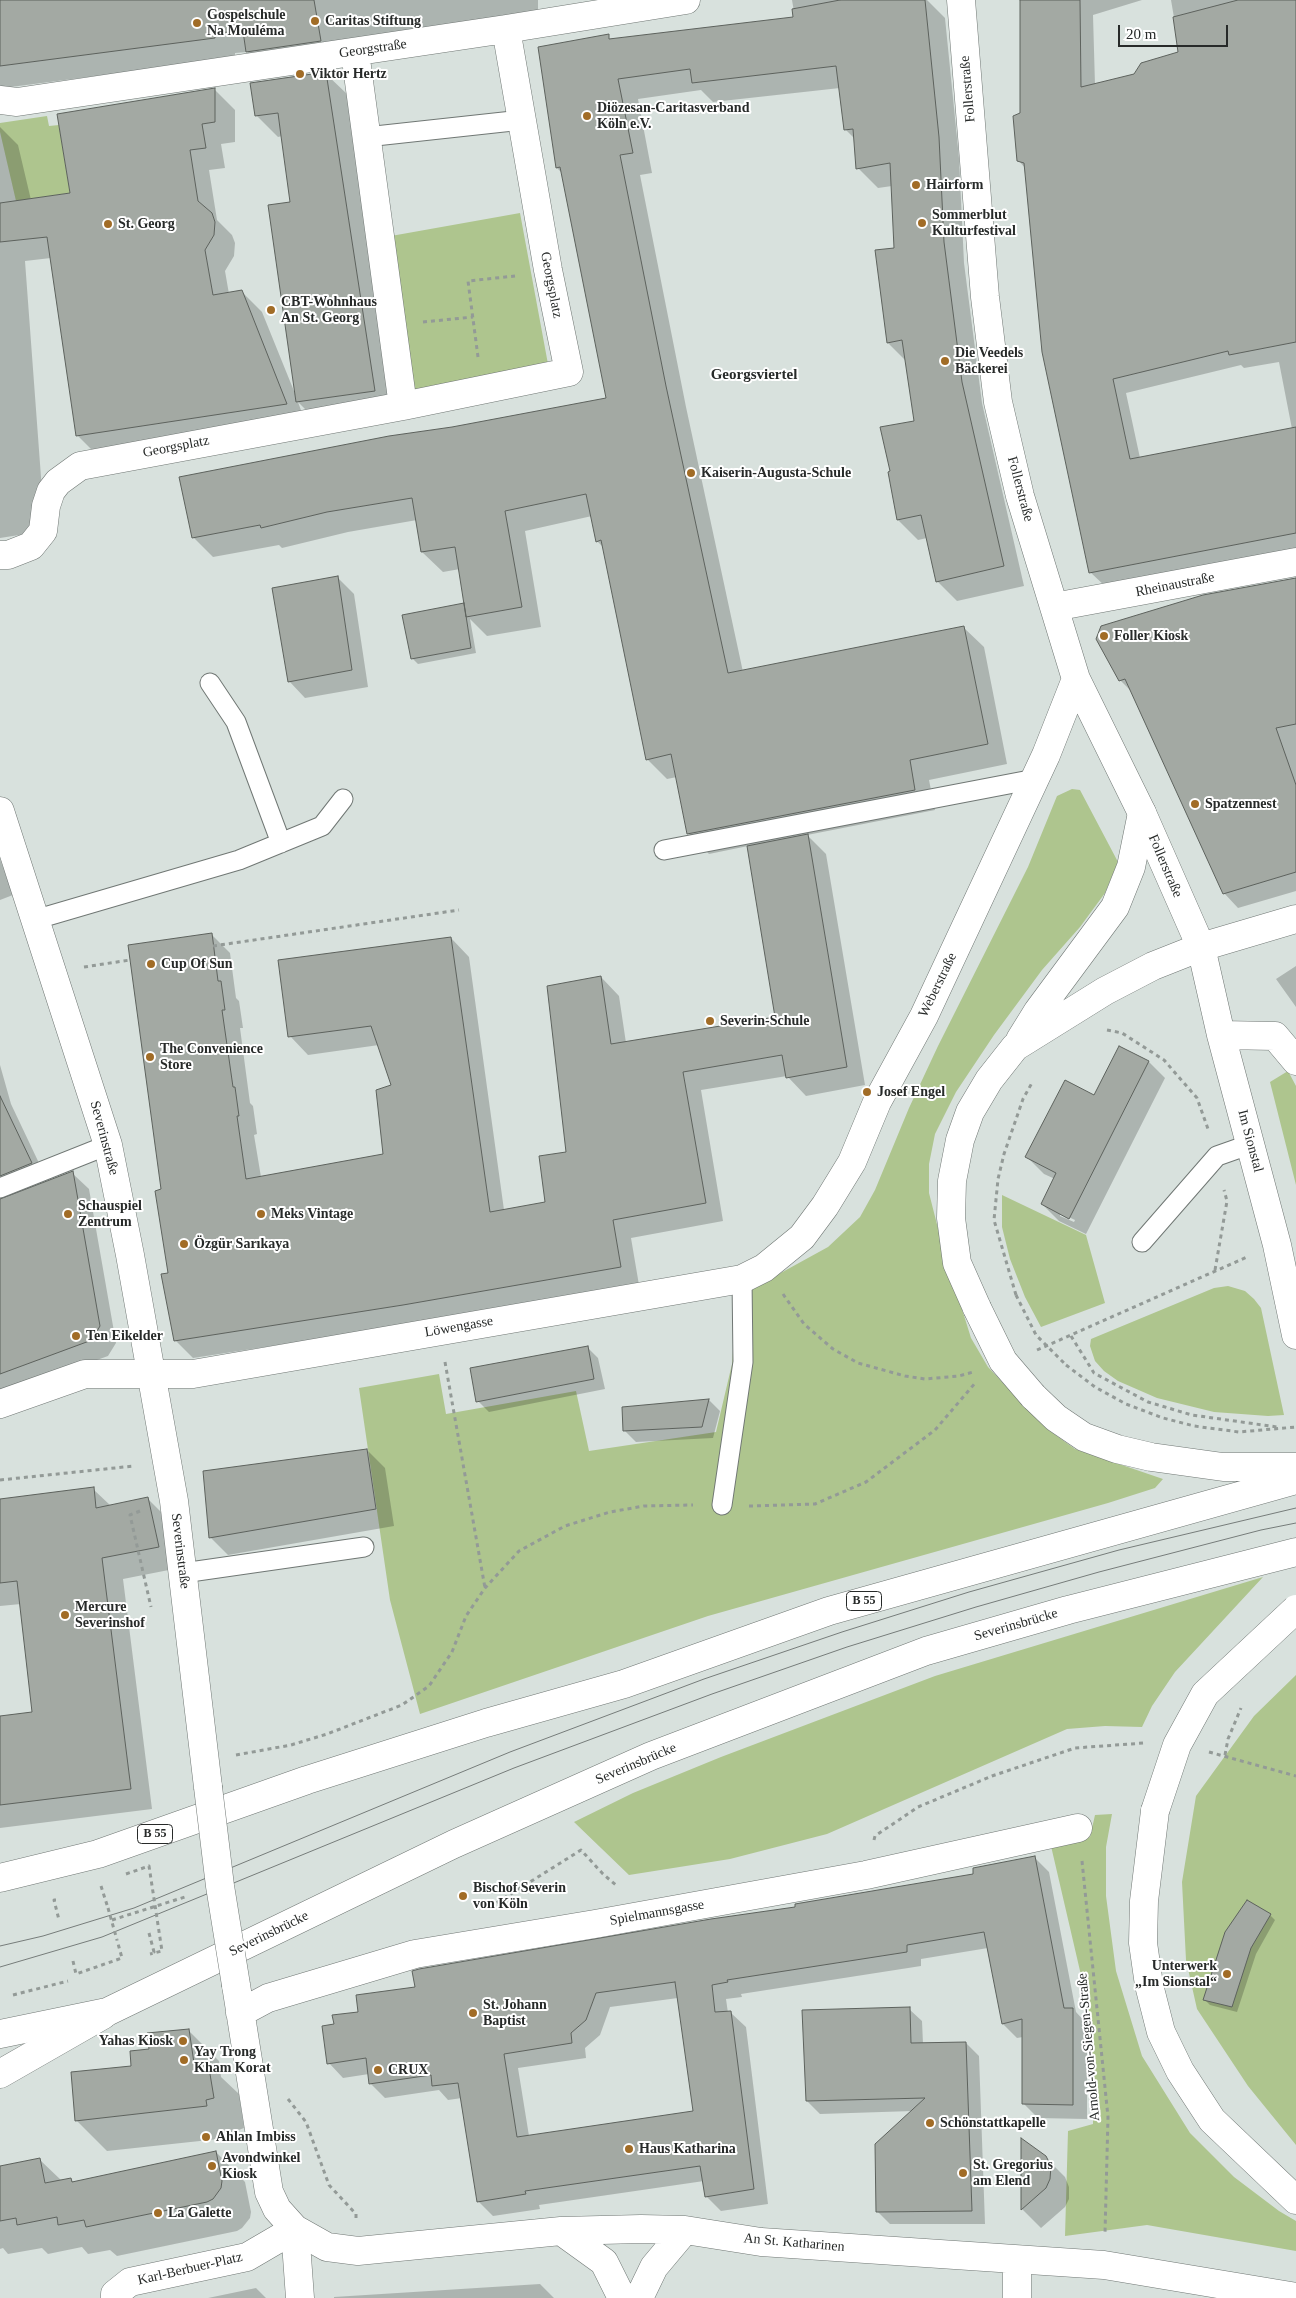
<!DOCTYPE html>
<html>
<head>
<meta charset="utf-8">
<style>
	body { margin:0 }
	#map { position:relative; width:1296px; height:2298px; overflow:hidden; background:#d8e1dd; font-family:"Times New Roman",serif }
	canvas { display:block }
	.scale { position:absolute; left:1118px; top:25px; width:110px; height:22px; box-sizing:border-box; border:2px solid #272a29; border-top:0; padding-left:6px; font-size:15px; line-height:18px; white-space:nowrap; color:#272a29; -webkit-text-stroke:4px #fff; paint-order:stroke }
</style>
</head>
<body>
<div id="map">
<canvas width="1296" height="2298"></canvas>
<div class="scale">20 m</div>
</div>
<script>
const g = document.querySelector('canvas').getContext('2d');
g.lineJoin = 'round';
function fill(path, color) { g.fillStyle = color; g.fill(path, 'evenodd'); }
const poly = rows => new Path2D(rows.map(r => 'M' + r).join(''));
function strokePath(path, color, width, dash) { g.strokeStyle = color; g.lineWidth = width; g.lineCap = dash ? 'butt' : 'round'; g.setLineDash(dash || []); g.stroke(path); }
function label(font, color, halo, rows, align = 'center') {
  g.font = font + ' "Times New Roman",serif'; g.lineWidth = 4; g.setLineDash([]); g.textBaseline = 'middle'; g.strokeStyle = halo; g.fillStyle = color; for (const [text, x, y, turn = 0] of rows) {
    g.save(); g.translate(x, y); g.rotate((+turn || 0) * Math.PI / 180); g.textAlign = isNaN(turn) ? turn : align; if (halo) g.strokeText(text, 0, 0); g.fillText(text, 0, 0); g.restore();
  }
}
fill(poly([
	[47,116,49,126,59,125,70,193,16,201,0,132,0,123],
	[520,213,550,375,415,404,391,236],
	[1072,789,1080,790,1118,862,1105,893,1080,927,1042,970,994,1035,956,1092,935,1134,929,1164,929,1193,943,1248,971,1338,988,1367,1046,1428,1075,1449,1163,1479,1155,1488,1108,1503,708,1616,420,1714,390,1600,359,1388,439,1374,446,1414,576,1391,589,1451,716,1432,732,1364,737,1297,828,1247,860,1217,875,1190,909,1108,938,1046,1028,867,1057,796],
	[1288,1071,1296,1086,1296,1185,1270,1082],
	[1002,1195,1086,1235,1105,1303,1041,1327,1025,1297,1010,1259,1002,1227],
	[1228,1286,1245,1291,1254,1299,1261,1308,1284,1415,1268,1416,1214,1412,1157,1398,1118,1381,1104,1371,1095,1361,1090,1346,1091,1339,1214,1288],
	[1263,1577,1175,1672,1152,1706,1142,1727,1105,1726,1067,1729,827,1834,730,1859,629,1875,574,1822,633,1793,721,1757,935,1676],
	[1296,1675,1296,2145,1248,2086,1197,2009,1186,1960,1182,1882,1196,1796,1254,1716],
	[1112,1814,1106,1847,1106,1896,1116,1971,1142,2056,1190,2133,1234,2177,1279,2211,1296,2221,1296,2251,1147,2225,1065,2236,1068,2131,1093,2124,1093,2090,1087,2001,1051,1846,1090,1837,1095,1815]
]), '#aec58e');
fill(poly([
	[0,0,538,0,538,21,267,72,247,52,235,53,235,58,3,88,0,85],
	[792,0,927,0,945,18,959,158,964,263,982,403,1024,586,957,601,937,581,927,538,918,540,898,520,892,472,915,422,906,361,888,343,896,249,892,186,878,188,858,168,855,139,845,129,840,88,713,102,701,90,638,99,652,173,640,175,686,407,743,672,963,627,984,647,1007,764,929,780,935,810,807,835,826,854,865,1085,806,1096,787,1076,701,1090,723,1221,631,1238,639,1285,422,1323,193,1358,175,1340,162,1189,211,934,230,953,236,998,239,1001,243,1028,240,1028,250,1103,253,1106,257,1134,254,1135,261,1177,384,1155,393,1086,379,1045,308,1055,290,1036,451,938,469,957,504,1210,547,1203,567,1154,601,977,619,996,626,1043,776,1018,748,846,709,854,688,833,677,777,667,779,647,759,604,548,597,541,592,516,525,531,541,627,487,636,470,619,476,653,418,664,412,658,466,607,460,569,443,572,422,552,417,520,348,532,282,548,279,545,213,557,193,537,453,428,608,399,563,174,557,168,539,48,795,18],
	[1021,0,1142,0,1093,15,1095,85,1135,75,1180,53,1171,0,1296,0,1296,562,1105,586,1090,572,1026,169,1018,160,1022,113],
	[1279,362,1292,429,1140,458,1126,393,1241,365,1244,368],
	[325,73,347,94,396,412,319,423,298,402,306,424,97,455,77,435,51,258,25,261,45,531,0,538,0,127,18,145,31,200,72,194,215,90,235,110,235,142,221,144,225,168,209,170,217,220,232,235,235,243,234,256,225,271,229,294,242,292,262,312,296,396,291,203,282,136,278,137,256,115],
	[337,577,354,594,368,687,305,698,289,681],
	[1296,579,1296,891,1238,908,1224,893,1133,693,1120,680],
	[0,859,13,895,0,900],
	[1296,966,1296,1007,1276,979],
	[1120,1047,1149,1062,1165,1078,1086,1234,1059,1221,1042,1204,1055,1179,1044,1174,1027,1157,1095,1097],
	[1060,1213,1075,1220,1074,1222,1060,1216],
	[0,1065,11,1104,47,1180,12,1194,9,1198,72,1173,89,1189,116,1343,108,1356,0,1395],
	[587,1347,598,1358,605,1389,489,1412,478,1401],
	[709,1400,720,1411,713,1438,636,1442,625,1431,623,1408],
	[367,1450,385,1468,394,1526,228,1555,210,1537],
	[93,1489,111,1506,147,1498,168,1519,179,1568,123,1579,152,1809,0,1828,0,1717,34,1713,21,1604,0,1606,0,1500],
	[1035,1858,1049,1872,1076,2012,1087,2024,1087,2119,1038,2118,1023,2103,1023,2037,1017,2038,1003,2024,988,1948,921,1959,921,1966,741,1994,742,1997,726,1999,728,2013,731,2013,746,2027,768,2204,721,2211,706,2196,704,2181,539,2205,540,2209,493,2216,478,2201,462,2098,448,2100,439,2090,385,2098,370,2083,369,2074,343,2078,329,2063,335,2025,416,1988,796,1908,975,1875],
	[678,1998,694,2112,529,2136,518,2068,586,2058,585,2048,600,2035,610,2007],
	[1270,1915,1275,1920,1256,1954,1237,2012,1210,2005,1205,2000],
	[909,2009,922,2021,923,2044,966,2043,979,2056,985,2224,890,2224,877,2211,913,2111,820,2114,807,2101],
	[188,2030,219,2061,221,2077,239,2094,244,2128,236,2131,237,2137,107,2151,76,2120,150,2050],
	[1023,2140,1045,2157,1065,2177,1069,2187,1069,2199,1065,2207,1041,2228,1022,2209],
	[216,2152,245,2182,251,2212,250,2218,242,2228,237,2231,117,2256,110,2250,88,2254,82,2247,48,2254,42,2248,8,2254,3,2248,0,2249,0,2167,40,2160,62,2181,71,2180,74,2183],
	[540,2284,554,2298,334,2298,334,2297],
	[256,2288,266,2298,208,2298]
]), '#0003');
const building = poly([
	[0,0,314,0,321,41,246,52,243,31,215,33,215,38,0,66,0,0],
	[840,0,925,0,939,137,944,242,962,382,1004,566,936,582,921,515,897,520,888,472,890,471,880,427,914,421,902,340,887,343,875,250,894,248,890,163,856,169,853,129,844,130,836,66,692,83,690,69,618,79,633,153,620,155,666,386,728,673,964,626,988,744,910,760,915,790,687,834,671,754,646,760,601,540,596,542,586,494,505,511,522,607,466,617,455,547,421,552,412,498,327,512,261,528,260,525,192,538,179,477,389,436,452,427,606,398,560,167,556,168,538,47,609,34,609,39,793,17,792,9,840,0],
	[1020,0,1080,0,1081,87,1134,74,1141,63,1178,52,1173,17,1238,0,1296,0,1296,342,1229,355,1228,351,1113,379,1130,459,1296,427,1296,533,1089,573,1042,352,1024,163,1017,161,1013,116,1020,113,1020,0],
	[326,72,375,391,296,402,268,205,290,202,281,136,278,113,255,116,250,83,326,72],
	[215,88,215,122,202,124,206,148,190,150,198,201,212,213,215,222,214,235,205,250,213,295,242,290,287,404,76,436,47,237,0,242,0,203,70,193,57,114,215,88],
	[338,576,352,670,288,682,272,588,338,576],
	[1296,578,1296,724,1276,728,1296,785,1296,872,1223,894,1125,679,1119,681,1096,639,1101,626,1203,595,1296,578],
	[464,603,471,648,411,659,402,615,464,603],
	[808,834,847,1067,786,1078,782,1055,683,1072,706,1203,613,1220,621,1267,403,1305,174,1341,161,1274,168,1273,155,1191,161,1189,128,945,212,933,218,981,221,981,225,1010,222,1010,233,1087,235,1087,239,1116,237,1116,246,1179,383,1154,376,1090,391,1085,371,1026,288,1037,278,960,451,937,490,1212,545,1202,539,1156,566,1152,547,986,601,976,611,1044,775,1017,747,846,808,834],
	[1119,1046,1149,1061,1069,1219,1041,1204,1056,1173,1025,1157,1065,1080,1094,1095,1119,1046],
	[0,1096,32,1163,0,1176,0,1096],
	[73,1171,100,1326,92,1340,0,1374,0,1199,73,1171],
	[588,1346,594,1379,476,1402,470,1368,588,1346],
	[709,1399,702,1427,623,1431,622,1407,709,1399],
	[367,1449,376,1509,209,1538,203,1471,367,1449],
	[94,1487,96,1508,148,1497,159,1547,102,1558,131,1789,0,1805,0,1716,32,1712,17,1581,0,1583,0,1499,94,1487],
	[1035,1856,1064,2008,1073,2008,1073,2105,1022,2104,1022,2019,1002,2024,984,1932,907,1945,907,1952,727,1980,728,1982,712,1985,715,2012,731,2011,754,2189,705,2197,700,2166,525,2191,526,2194,477,2202,458,2083,432,2086,431,2075,369,2084,366,2058,327,2064,322,2026,334,2024,332,2015,358,2012,356,1995,415,1987,412,1971,419,1969,711,1919,795,1907,795,1904,973,1874,973,1868,1035,1856],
	[675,1982,693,2111,517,2137,504,2054,572,2043,571,2033,586,2020,596,1993,675,1982],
	[1247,1900,1271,1914,1251,1948,1232,2007,1203,2000,1225,1932,1247,1900],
	[910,2007,911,2043,966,2042,972,2211,876,2212,875,2144,925,2098,806,2101,802,2010,910,2007],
	[189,2029,194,2063,208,2062,214,2098,206,2100,207,2106,75,2121,71,2072,131,2066,130,2051,149,2049,147,2033,189,2029],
	[1021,2138,1046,2156,1051,2166,1050,2179,1046,2188,1021,2210,1021,2138],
	[216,2151,222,2181,221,2188,213,2199,207,2202,86,2227,84,2220,58,2225,57,2217,17,2225,16,2218,0,2221,0,2166,40,2158,45,2183,71,2178,72,2182,216,2151]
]);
fill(building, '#a3a9a3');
strokePath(building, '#5d625d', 1);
const service = poly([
	[366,137,522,120],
	[210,683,236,722,281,843],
	[664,850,1035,779],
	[34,920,239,860,322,826,343,799],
	[0,1188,108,1145],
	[1142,1242,1217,1156,1251,1144],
	[722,1505,743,1362,742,1279],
	[183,1573,364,1547]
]);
const minor = poly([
	[961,0,985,297,998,402,1020,496,1076,679,1142,813,1201,947,1221,1035,1277,1245,1296,1335],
	[355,52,403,406,569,372,548,270,506,29],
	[0,100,17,102,506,29,686,0],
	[0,555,8,555,31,546,43,531,46,506,51,491,58,482,80,466,403,406],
	[1054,607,1296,562],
	[0,811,108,1145,130,1255,174,1501,208,1787],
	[1221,1035,1275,1036,1296,1061],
	[0,1404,85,1374,193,1374,742,1279,764,1268,802,1237,825,1206,852,1162,877,1102,924,1016,1046,755,1076,679],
	[236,1985,269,2192,277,2209,295,2229,327,2247,358,2251,561,2231,641,2229,685,2230,761,2242,1104,2265,1296,2297],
	[240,2013,268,1998,415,1954,595,1924,866,1875,1078,1828],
	[295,2229,300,2298],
	[561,2231,604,2262,622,2298],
	[115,2298,115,2294,130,2282,247,2257,295,2229],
	[639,2298,654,2267,685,2230],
	[1017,2298,1017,2260]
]);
const tertiary = poly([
	[1201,947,1296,919]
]);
const secondary = poly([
	[0,2074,103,2015]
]);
const primary = poly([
	[1020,1040,1038,1011,1115,907,1131,867,1142,813],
	[977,1308,957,1263,951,1218,952,1181,960,1140,970,1112,989,1080,1015,1047,1105,991,1153,966,1201,947],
	[1033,1396,1056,1418,1084,1437,1117,1449,1151,1457,1223,1467,1296,1467],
	[1155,1811,1144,1901,1143,1943,1149,1985,1161,2032,1180,2071,1212,2120,1296,2200],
	[0,1878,98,1854,307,1780,486,1723,624,1684,829,1611,1296,1480],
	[0,2034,107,2012,454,1844,651,1756,926,1651,1068,1610,1296,1552]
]);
strokePath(service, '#707774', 21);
strokePath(minor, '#707774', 29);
strokePath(tertiary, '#707774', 29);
strokePath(secondary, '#707774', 29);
strokePath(primary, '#707774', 29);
strokePath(poly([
	[423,322,473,317],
	[478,357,468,281,515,276],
	[213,946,459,910],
	[84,967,130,960],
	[1107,1030,1122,1033,1164,1060,1197,1098,1208,1129],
	[1215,1270,1227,1201,1224,1190],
	[783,1294,804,1324,833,1349,858,1363,905,1376,925,1379,959,1376,973,1372],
	[1016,1295,994,1220,998,1179,1004,1154,1023,1099,1033,1081],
	[1071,1336,1094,1373,1148,1402,1192,1415,1277,1427],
	[1037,1350,1247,1257],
	[445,1362,485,1588],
	[1066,1365,1095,1387,1126,1404,1163,1418,1194,1426,1239,1432,1296,1427],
	[0,1480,134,1466],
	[749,1506,815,1504,866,1482,935,1430,976,1382],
	[140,1511,130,1515,151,1607],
	[1209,1752,1296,1776],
	[236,1755,291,1745,327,1734,402,1705,429,1686,452,1652,466,1616,485,1588,519,1551,565,1526,610,1512,644,1506,693,1505],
	[1225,1755,1228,1739,1241,1708],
	[874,1840,875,1836,918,1807,992,1776,1075,1748,1144,1743],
	[1082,1861,1108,2117,1105,2233],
	[101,1886,108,1908],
	[56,1900,54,1900,59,1920],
	[490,1907,581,1850,603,1874,617,1886],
	[149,1933,154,1952,153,1952],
	[73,1961,76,1974,122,1958,117,1940],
	[13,1995,68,1981],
	[288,2099,306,2122,329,2185,356,2214,356,2218]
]), '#939a97', 3, [4, 4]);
strokePath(service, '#fff', 19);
strokePath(minor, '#fff', 28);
strokePath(tertiary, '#fff', 28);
strokePath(secondary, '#fff', 28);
strokePath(primary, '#fff', 28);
strokePath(poly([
	[0,1946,43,1936,134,1908,510,1752,704,1679,842,1632,969,1592,1119,1550,1296,1508],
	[0,1967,102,1937,514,1768,712,1694,847,1647,976,1607,1099,1572,1261,1530,1296,1523]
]), '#767c7a', 1);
const minorBridge = poly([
	[208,1787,220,1886,236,1985]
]);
const primaryBridge = poly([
	[977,1308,1003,1361,1033,1396],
	[1155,1811,1177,1745,1205,1694,1296,1609]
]);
strokePath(minorBridge, '#707774', 29, []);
strokePath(primaryBridge, '#707774', 29, []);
strokePath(poly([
	[1016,1295,1036,1335,1066,1365],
	[126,1874,149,1866,162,1951,150,1954],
	[108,1908,117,1940],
	[112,1920,188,1896]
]), '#939a97', 3, [4, 4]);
strokePath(minorBridge, '#fff', 28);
strokePath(primaryBridge, '#fff', 28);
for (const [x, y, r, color] of [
	[315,21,5,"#a16c26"],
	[197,23,5,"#a16c26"],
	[300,74,5,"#a16c26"],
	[587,116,5,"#a16c26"],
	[916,185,5,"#a16c26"],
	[922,223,5,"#a16c26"],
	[108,224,5,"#a16c26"],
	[271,310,5,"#a16c26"],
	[945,361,5,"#a16c26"],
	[691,473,5,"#a16c26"],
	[1104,636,5,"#a16c26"],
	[1195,804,5,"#a16c26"],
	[151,964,5,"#a16c26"],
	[710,1021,5,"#a16c26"],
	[150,1057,5,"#a16c26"],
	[867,1092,5,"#a16c26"],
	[68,1214,5,"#a16c26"],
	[261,1214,5,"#a16c26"],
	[184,1244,5,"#a16c26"],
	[76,1336,5,"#a16c26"],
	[65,1615,5,"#a16c26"],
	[463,1896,5,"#a16c26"],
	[1227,1974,5,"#a16c26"],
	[473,2013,5,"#a16c26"],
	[183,2041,5,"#a16c26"],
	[184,2060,5,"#a16c26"],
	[378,2070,5,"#a16c26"],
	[930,2123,5,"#a16c26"],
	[206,2137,5,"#a16c26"],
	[629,2149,5,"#a16c26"],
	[212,2166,5,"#a16c26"],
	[963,2173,5,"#a16c26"],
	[158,2213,5,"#a16c26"]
]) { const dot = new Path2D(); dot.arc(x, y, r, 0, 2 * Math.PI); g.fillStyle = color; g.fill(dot); strokePath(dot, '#fff', 2); }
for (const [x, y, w] of [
	[864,1601,35],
	[155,1834,35]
]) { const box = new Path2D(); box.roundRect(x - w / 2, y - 9.5, w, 19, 4); g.fillStyle = '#fff'; g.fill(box); strokePath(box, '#272a29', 1); }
label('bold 12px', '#272a29', null, [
	["B 55",864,1601],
	["B 55",155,1834]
]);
label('bold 14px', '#272a29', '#fff', [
	["Gospelschule",207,15],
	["Na Mouléma",207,31],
	["Caritas Stiftung",325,21],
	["Viktor Hertz",310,74],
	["Diözesan-Caritasverband",597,108],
	["Köln e.V.",597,124],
	["Hairform",926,185],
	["Sommerblut",932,215],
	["Kulturfestival",932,231],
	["St. Georg",118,224],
	["CBT-Wohnhaus",281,302],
	["An St. Georg",281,318],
	["Die Veedels",955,353],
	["Bäckerei",955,369],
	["Kaiserin-Augusta-Schule",701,473],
	["Foller Kiosk",1114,636],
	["Spatzennest",1205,804],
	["Cup Of Sun",161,964],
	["Severin-Schule",720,1021],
	["The Convenience",160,1049],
	["Store",160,1065],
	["Josef Engel",877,1092],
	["Schauspiel",78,1206],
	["Zentrum",78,1222],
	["Meks Vintage",271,1214],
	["Özgür Sarıkaya",194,1244],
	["Ten Eikelder",86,1336],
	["Mercure",75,1607],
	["Severinshof",75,1623],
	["Bischof Severin",473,1888],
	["von Köln",473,1904],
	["Unterwerk",1217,1966,"right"],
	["„Im Sionstal“",1217,1982,"right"],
	["St. Johann",483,2005],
	["Baptist",483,2021],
	["Yahas Kiosk",173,2041,"right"],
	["Yay Trong",194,2052],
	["Kham Korat",194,2068],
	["CRUX",388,2070],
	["Schönstattkapelle",940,2123],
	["Ahlan Imbiss",216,2137],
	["Haus Katharina",639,2149],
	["Avondwinkel",222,2158],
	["Kiosk",222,2174],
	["St. Gregorius",973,2165],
	["am Elend",973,2181],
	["La Galette",168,2213]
], 'left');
label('14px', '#272a29', '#fff', [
	["Georgstraße",373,49,-8],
	["Follerstraße",968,89,-95],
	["Georgsplatz",551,285,79],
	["Georgsplatz",176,447,-11],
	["Follerstraße",1020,489,75],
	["Rheinaustraße",1175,585,-11],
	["Follerstraße",1165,866,67],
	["Weberstraße",938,985,-64],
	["Severinstraße",104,1138,75],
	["Im Sionstal",1250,1141,75],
	["Löwengasse",459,1327,-10],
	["Severinstraße",180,1551,83],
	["Severinsbrücke",1016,1625,-16],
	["Severinsbrücke",636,1764,-23],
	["Spielmannsgasse",657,1913,-10],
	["Severinsbrücke",269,1934,-26],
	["Arnold-von-Siegen-Straße",1089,2047,-95],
	["An St. Katharinen",794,2243,5],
	["Karl-Berbuer-Platz",190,2269,-13]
]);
label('bold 15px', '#272a29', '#fff', [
	["Georgsviertel",754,375]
]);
</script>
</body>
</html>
